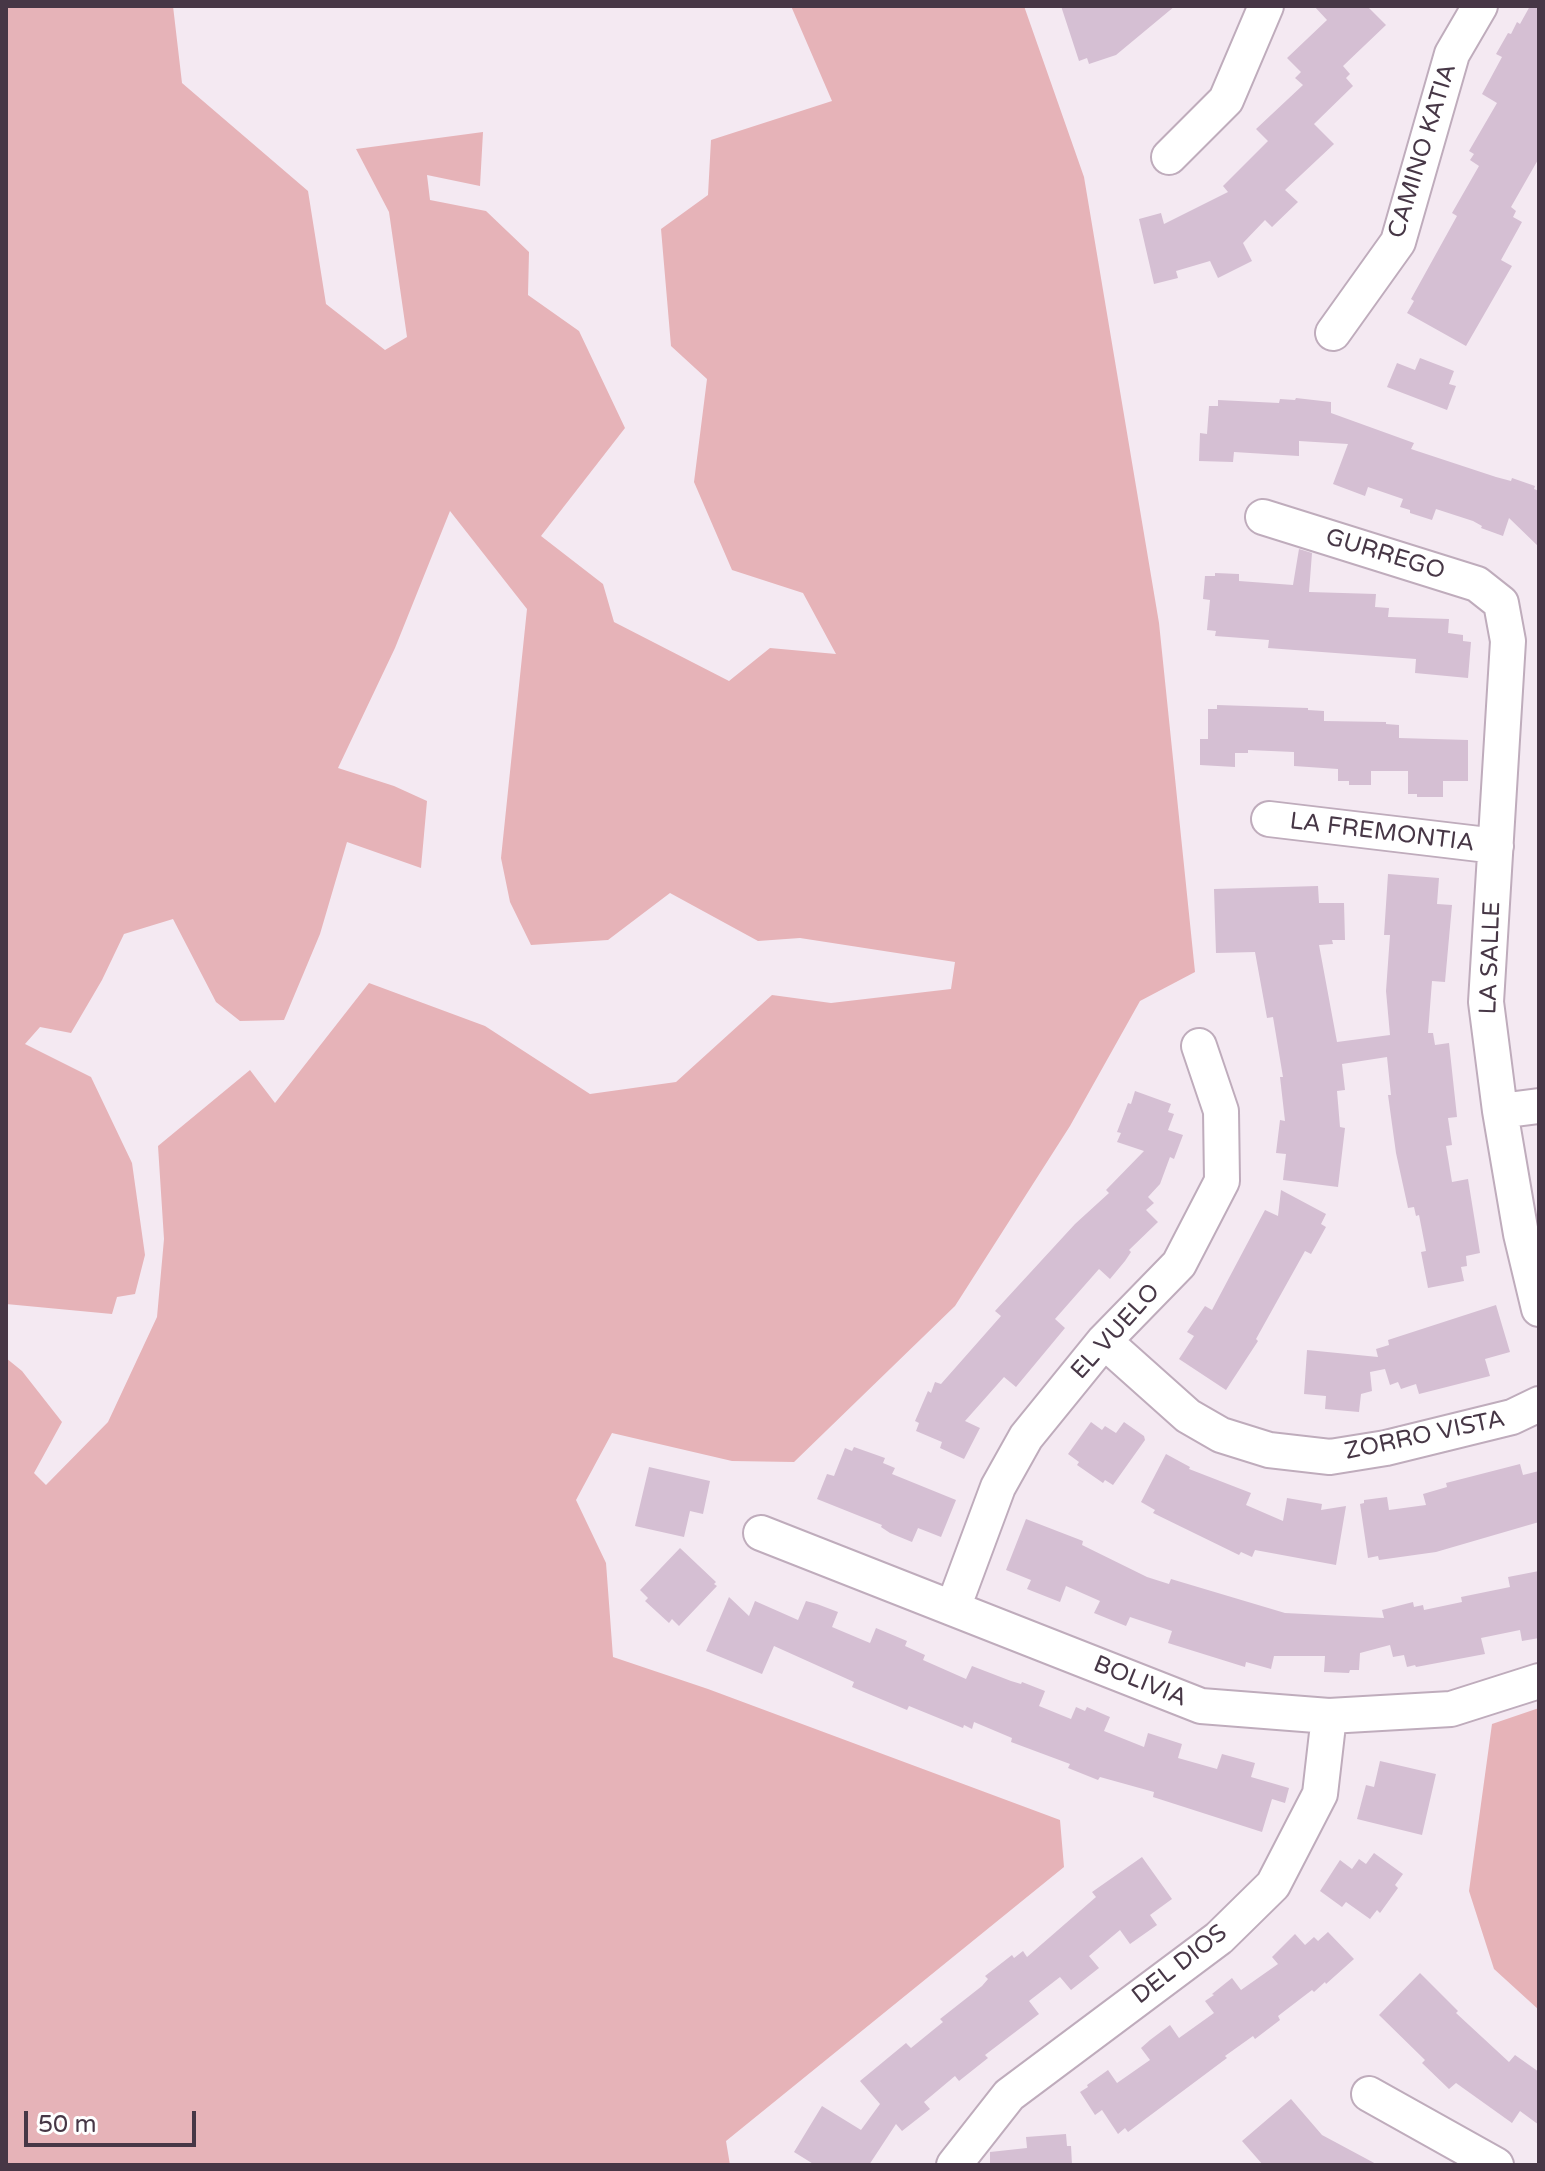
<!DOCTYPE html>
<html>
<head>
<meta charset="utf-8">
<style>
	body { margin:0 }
	#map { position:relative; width:1545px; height:2171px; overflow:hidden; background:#f4e9f2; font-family:"Varela Round",sans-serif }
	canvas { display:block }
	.frame { position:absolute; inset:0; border:8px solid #473746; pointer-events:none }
	.scale { position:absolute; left:24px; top:2111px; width:172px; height:36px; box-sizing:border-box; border:4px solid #473746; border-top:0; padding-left:10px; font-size:24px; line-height:28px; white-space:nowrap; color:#473746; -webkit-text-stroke:6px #fff; paint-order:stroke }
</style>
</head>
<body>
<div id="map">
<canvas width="1545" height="2171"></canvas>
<div class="frame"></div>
<div class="scale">50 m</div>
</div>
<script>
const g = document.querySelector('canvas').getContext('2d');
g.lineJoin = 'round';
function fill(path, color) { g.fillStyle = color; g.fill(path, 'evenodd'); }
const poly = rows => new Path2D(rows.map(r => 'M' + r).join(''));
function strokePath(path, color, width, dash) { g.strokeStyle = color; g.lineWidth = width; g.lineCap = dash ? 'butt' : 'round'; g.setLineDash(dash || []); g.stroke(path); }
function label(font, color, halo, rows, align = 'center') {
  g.font = font + ' "Varela Round",sans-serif'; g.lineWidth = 6; g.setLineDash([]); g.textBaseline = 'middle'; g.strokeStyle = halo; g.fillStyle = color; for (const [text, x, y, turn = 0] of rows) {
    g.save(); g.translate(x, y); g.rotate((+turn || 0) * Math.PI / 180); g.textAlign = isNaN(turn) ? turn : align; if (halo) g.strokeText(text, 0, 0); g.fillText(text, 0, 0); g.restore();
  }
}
fill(poly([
	[6,6,173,6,182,83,308,191,326,304,385,350,407,337,389,212,356,149,483,132,480,186,427,175,430,200,486,211,529,252,528,295,579,331,625,428,541,536,603,584,614,622,729,681,770,648,836,654,803,593,732,570,694,482,707,379,671,346,661,229,708,195,711,140,832,101,791,6,1024,6,1084,177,1159,623,1195,972,1140,1001,1070,1126,955,1306,794,1462,732,1461,612,1433,576,1500,606,1563,613,1657,708,1689,1060,1820,1064,1867,726,2141,730,2165,6,2165,6,1358,22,1371,62,1422,34,1473,46,1485,108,1422,157,1317,164,1239,158,1146,250,1070,275,1103,369,983,485,1026,590,1094,676,1082,772,995,831,1003,951,989,955,962,800,938,758,941,670,893,608,940,531,945,510,902,501,858,527,609,450,511,395,648,338,768,394,786,427,801,421,868,347,842,320,934,284,1020,240,1021,216,1002,173,919,124,934,102,980,71,1033,40,1027,25,1044,91,1077,132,1163,145,1255,135,1294,117,1297,112,1314,6,1304],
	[1539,1708,1539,2010,1494,1969,1469,1891,1492,1724]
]), '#e6b3b8');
fill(poly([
	[1061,6,1175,6,1116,55,1089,64,1087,58,1079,61],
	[1314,6,1367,6,1386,25,1343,66,1350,74,1346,78,1353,86,1314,124,1334,144,1285,190,1298,202,1272,227,1265,220,1243,243,1252,261,1218,278,1210,261,1176,271,1178,278,1154,284,1139,219,1161,213,1164,224,1228,192,1223,186,1268,141,1256,129,1303,85,1295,78,1301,72,1287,58,1327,20],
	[1530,6,1539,6,1539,158,1511,207,1516,211,1513,217,1522,222,1501,260,1512,266,1466,346,1407,313,1414,301,1411,299,1457,216,1452,213,1479,166,1470,160,1474,154,1469,151,1497,103,1482,94,1502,57,1496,54,1508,33,1511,34,1517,22,1520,24],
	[1420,358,1454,371,1449,384,1456,386,1447,410,1387,387,1397,363,1415,370],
	[1296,398,1331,402,1331,413,1414,443,1411,449,1496,477,1511,481,1512,478,1535,486,1534,489,1539,491,1539,547,1509,518,1503,536,1481,528,1482,526,1473,521,1436,509,1432,520,1410,513,1410,510,1400,507,1403,499,1368,487,1365,496,1333,484,1348,444,1299,441,1299,456,1234,452,1233,462,1199,461,1200,433,1207,434,1209,406,1218,406,1218,400,1279,403,1280,399,1295,400],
	[1299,549,1312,553,1309,592,1376,594,1375,607,1389,608,1388,617,1449,619,1448,633,1463,635,1463,641,1471,642,1468,678,1415,673,1416,659,1268,648,1269,640,1215,636,1216,631,1207,630,1210,600,1203,599,1205,576,1215,576,1215,573,1239,574,1239,581,1293,585],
	[1217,705,1308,708,1308,710,1324,711,1324,721,1386,722,1386,724,1399,725,1399,738,1468,740,1468,781,1443,781,1443,797,1417,797,1417,794,1408,794,1408,771,1371,771,1371,785,1349,785,1349,781,1338,781,1338,769,1294,766,1294,752,1248,750,1248,753,1235,753,1235,767,1200,765,1200,739,1208,739,1208,709,1217,709],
	[1388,874,1439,878,1437,904,1452,905,1445,982,1432,981,1428,1033,1433,1033,1435,1045,1449,1043,1457,1117,1448,1118,1452,1145,1446,1146,1452,1182,1468,1179,1480,1253,1466,1256,1467,1266,1461,1267,1464,1281,1428,1288,1421,1252,1426,1251,1419,1215,1416,1216,1414,1207,1408,1208,1396,1153,1388,1095,1391,1095,1387,1057,1342,1064,1345,1090,1337,1091,1340,1127,1345,1128,1338,1187,1283,1180,1286,1154,1276,1153,1280,1120,1285,1121,1280,1077,1283,1077,1273,1017,1267,1018,1255,952,1216,953,1214,889,1318,886,1319,903,1344,903,1345,940,1332,940,1333,944,1319,945,1337,1042,1390,1035,1386,991,1390,935,1384,935],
	[1135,1091,1171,1104,1168,1112,1174,1114,1168,1130,1183,1135,1174,1159,1170,1157,1160,1184,1148,1197,1154,1203,1146,1210,1158,1222,1129,1250,1131,1252,1125,1261,1110,1279,1099,1269,1055,1319,1065,1328,1016,1387,1004,1377,965,1421,980,1428,964,1459,940,1448,942,1442,916,1431,919,1423,915,1421,928,1391,931,1393,935,1382,941,1384,1001,1316,995,1311,1075,1224,1109,1193,1106,1190,1144,1151,1117,1142,1121,1133,1117,1132,1128,1103,1131,1104],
	[1281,1190,1326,1214,1321,1224,1326,1227,1311,1254,1305,1251,1256,1339,1258,1341,1226,1390,1179,1359,1194,1336,1187,1332,1205,1306,1212,1310,1265,1210,1278,1216],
	[1496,1305,1510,1352,1485,1359,1490,1376,1419,1394,1416,1384,1401,1389,1398,1382,1390,1385,1385,1369,1370,1372,1372,1391,1361,1394,1359,1412,1325,1409,1326,1396,1304,1394,1307,1350,1378,1357,1376,1349,1389,1345,1388,1340],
	[1091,1422,1102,1430,1105,1426,1116,1433,1124,1422,1144,1436,1145,1440,1113,1485,1105,1480,1103,1483,1077,1465,1079,1462,1068,1454],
	[854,1447,885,1458,883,1463,895,1468,892,1474,956,1500,941,1537,918,1528,912,1542,890,1533,881,1527,882,1525,817,1499,827,1474,834,1476,845,1448,852,1451],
	[1166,1454,1190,1467,1189,1469,1251,1493,1246,1505,1283,1521,1287,1498,1322,1504,1321,1510,1346,1506,1336,1565,1255,1550,1252,1557,1241,1552,1239,1555,1153,1513,1155,1510,1141,1502],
	[1520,1464,1523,1475,1539,1471,1539,1522,1436,1552,1379,1560,1378,1556,1368,1558,1360,1504,1364,1503,1364,1500,1387,1497,1389,1510,1426,1505,1423,1494,1447,1487,1446,1483],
	[649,1467,710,1481,703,1514,690,1511,684,1537,635,1526],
	[1026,1519,1083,1541,1082,1545,1147,1577,1169,1584,1171,1579,1285,1613,1384,1618,1382,1610,1413,1602,1414,1607,1423,1605,1424,1610,1462,1602,1461,1597,1510,1587,1508,1577,1539,1571,1539,1638,1522,1641,1520,1630,1481,1638,1485,1654,1416,1667,1415,1665,1407,1667,1404,1655,1393,1657,1390,1645,1360,1653,1359,1670,1350,1670,1349,1673,1324,1672,1325,1656,1274,1656,1271,1669,1246,1662,1245,1667,1168,1643,1172,1631,1130,1617,1126,1626,1094,1613,1100,1601,1066,1586,1060,1602,1027,1589,1031,1580,1006,1570],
	[680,1548,716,1582,714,1584,717,1586,679,1626,672,1619,669,1623,645,1601,648,1598,640,1590],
	[729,1597,749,1616,755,1601,798,1620,806,1601,817,1604,838,1612,832,1627,870,1643,876,1628,907,1641,905,1646,925,1655,923,1660,966,1679,972,1666,1011,1681,1021,1684,1022,1682,1045,1691,1039,1706,1071,1719,1076,1707,1085,1711,1087,1707,1110,1717,1104,1731,1144,1747,1148,1733,1182,1744,1178,1758,1217,1769,1222,1754,1255,1763,1251,1777,1289,1788,1285,1803,1272,1799,1262,1832,1153,1797,1154,1792,1100,1777,1098,1780,1068,1768,1070,1764,1011,1742,1012,1738,974,1722,972,1729,964,1725,963,1728,909,1706,907,1710,852,1687,854,1682,774,1646,762,1674,706,1651],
	[1380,1761,1436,1774,1422,1835,1357,1819,1366,1785,1374,1787],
	[1374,1853,1403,1874,1395,1885,1398,1888,1380,1913,1377,1910,1370,1919,1346,1902,1342,1907,1320,1891,1340,1860,1352,1869,1359,1859,1366,1864],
	[1142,1857,1172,1899,1150,1915,1157,1925,1130,1944,1120,1930,1089,1956,1099,1968,1071,1990,1060,1977,1029,2001,1039,2014,985,2055,988,2058,959,2081,955,2076,924,2102,930,2109,902,2131,896,2124,869,2165,815,2165,794,2152,822,2106,861,2130,880,2104,860,2081,906,2043,911,2048,943,2022,940,2019,982,1986,988,1979,985,1976,1012,1955,1014,1958,1023,1951,1027,1957,1096,1897,1092,1892],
	[1328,1932,1354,1959,1326,1984,1325,1982,1314,1992,1312,1990,1278,2016,1280,2020,1255,2039,1253,2036,1225,2056,1227,2058,1128,2132,1125,2128,1118,2134,1102,2110,1095,2115,1080,2092,1088,2087,1087,2085,1108,2070,1117,2083,1150,2060,1141,2048,1150,2040,1170,2025,1179,2038,1214,2013,1205,2001,1214,1995,1212,1994,1232,1978,1241,1990,1278,1964,1272,1957,1295,1934,1305,1945,1314,1937,1318,1941],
	[1420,1973,1458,2011,1456,2013,1509,2062,1515,2055,1539,2072,1539,2125,1520,2111,1512,2123,1456,2083,1449,2089,1422,2063,1425,2060,1379,2015],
	[1291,2099,1322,2135,1378,2165,1263,2165,1242,2141],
	[1066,2134,1067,2146,1071,2146,1072,2165,990,2165,990,2152,1027,2148,1026,2137]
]), '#d5bfd3');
const minor = poly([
	[1169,157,1226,100,1266,6],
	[1333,333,1398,242,1452,54,1480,6],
	[1263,517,1477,584,1501,603,1508,641,1486,1002,1500,1111,1521,1234,1539,1309],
	[1269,819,1496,846],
	[1500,1111,1539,1106],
	[1104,1341,1188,1416,1221,1435,1269,1450,1330,1457,1386,1448,1512,1417,1539,1404],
	[761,1533,1201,1706,1329,1716,1451,1709,1539,1681],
	[953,1608,998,1487,1026,1437,1104,1341,1179,1264,1222,1181,1221,1111,1199,1046],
	[1369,2094,1496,2165],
	[954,2165,1009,2095,1219,1938,1273,1885,1320,1794,1329,1716]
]);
strokePath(minor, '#bfacbc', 38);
strokePath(minor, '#fff', 34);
label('24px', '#473746', '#fff', [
	["CAMINO KATIA",1423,151,-73],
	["GURREGO",1385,555,17],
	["LA FREMONTIA",1382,833,7],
	["LA SALLE",1491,958,-88],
	["EL VUELO",1116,1332,-48],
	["ZORRO VISTA",1425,1436,-12],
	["BOLIVIA",1140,1682,22],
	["DEL DIOS",1180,1965,-38]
]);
</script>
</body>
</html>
